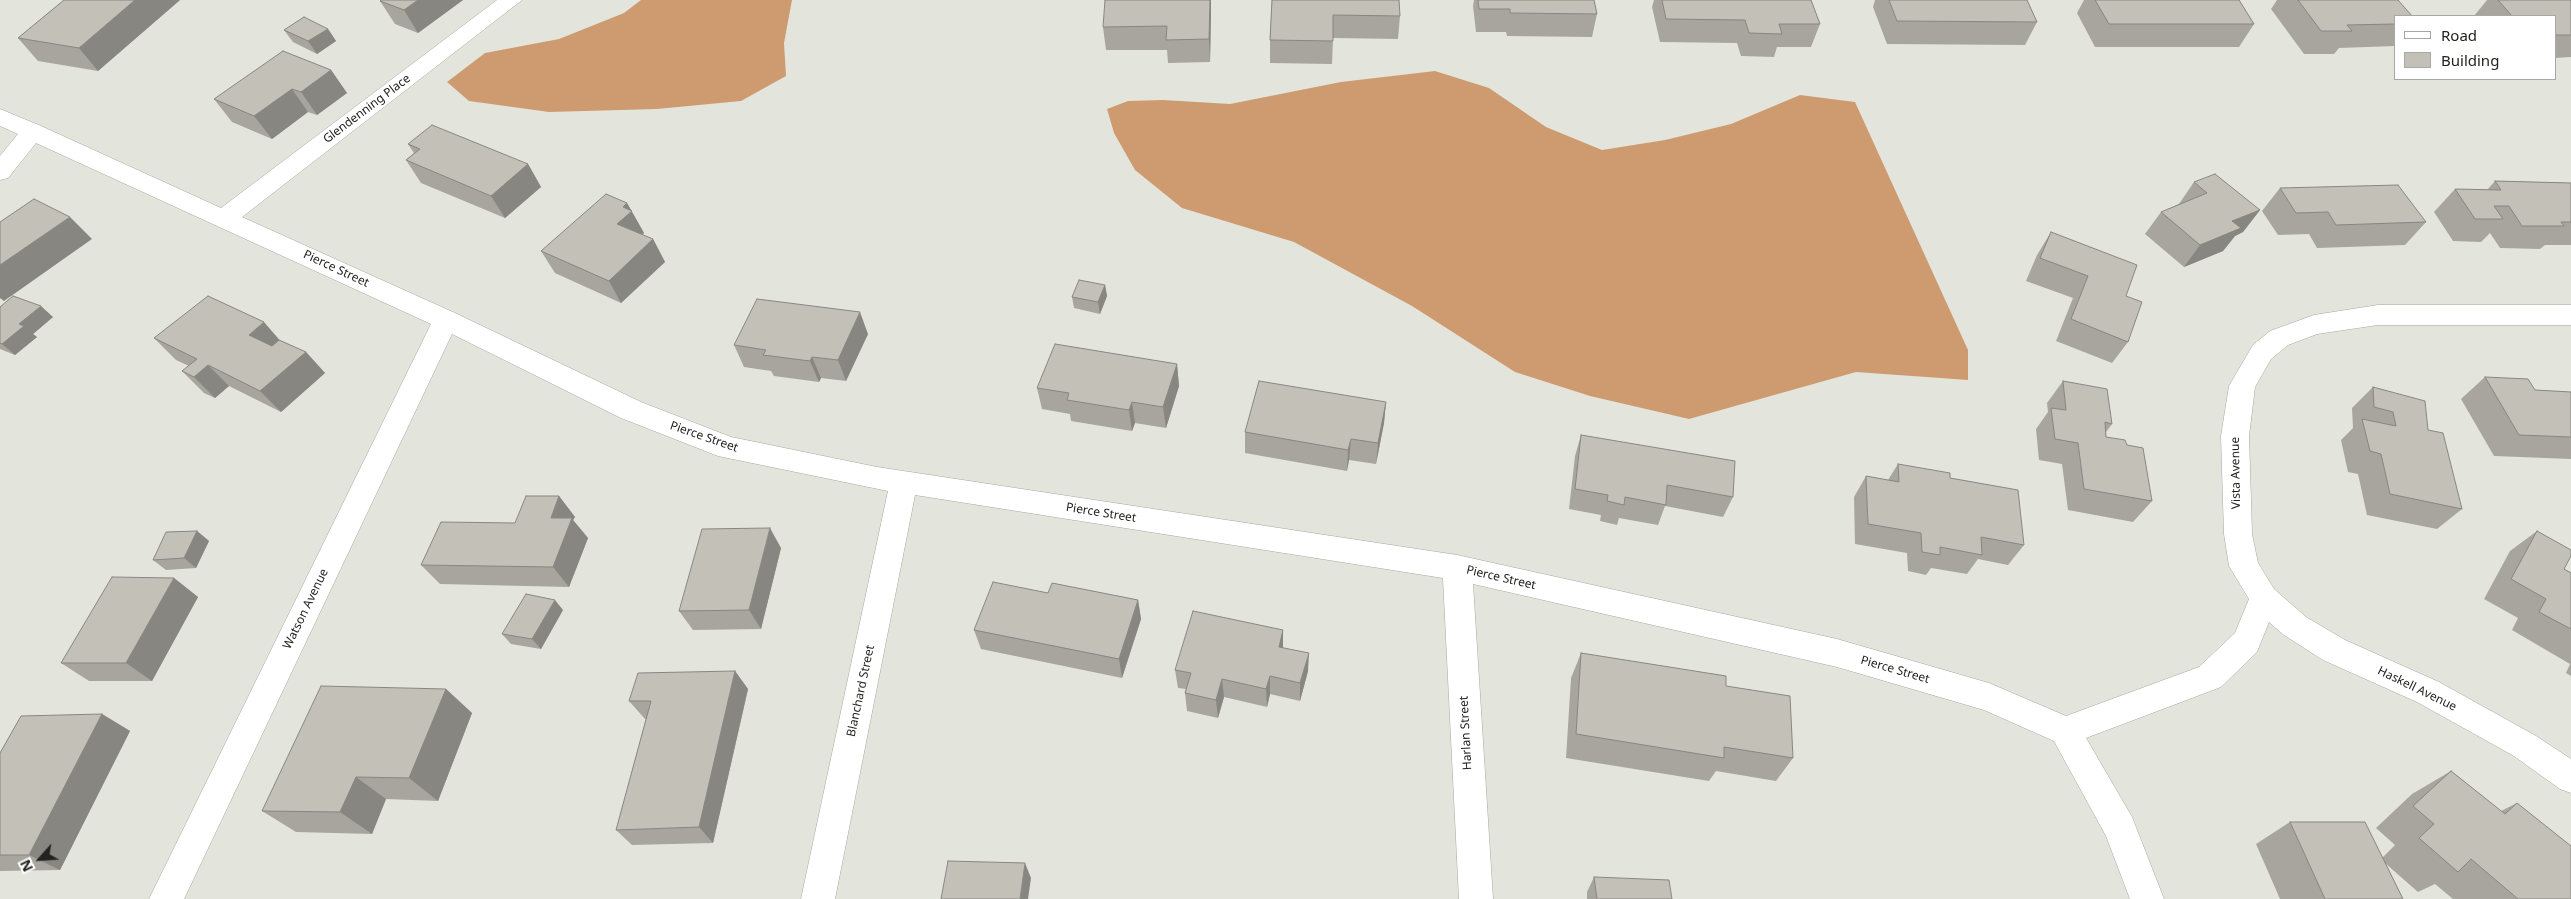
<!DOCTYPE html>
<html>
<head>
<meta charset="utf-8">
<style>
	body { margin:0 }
	#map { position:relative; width:2571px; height:899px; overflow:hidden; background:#e3e5dd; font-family:"Noto Sans",sans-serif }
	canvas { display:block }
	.legend { position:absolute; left:2394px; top:15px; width:162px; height:65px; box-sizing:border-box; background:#fff; border:1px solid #a7a7a6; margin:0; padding:6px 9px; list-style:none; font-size:15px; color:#222320 }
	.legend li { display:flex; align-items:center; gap:10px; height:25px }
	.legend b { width:25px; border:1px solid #a7a7a6 }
	.north { position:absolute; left:15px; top:834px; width:50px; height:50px; -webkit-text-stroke:4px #fff; paint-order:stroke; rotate:244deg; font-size:14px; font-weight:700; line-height:20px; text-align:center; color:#222320 }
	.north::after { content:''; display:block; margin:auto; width:18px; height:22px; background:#222320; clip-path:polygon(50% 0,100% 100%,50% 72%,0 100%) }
</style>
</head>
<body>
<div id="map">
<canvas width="2571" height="899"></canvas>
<ul class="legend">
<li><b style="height:6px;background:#fff"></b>Road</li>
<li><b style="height:14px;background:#c3c0b8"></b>Building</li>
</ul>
<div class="north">N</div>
</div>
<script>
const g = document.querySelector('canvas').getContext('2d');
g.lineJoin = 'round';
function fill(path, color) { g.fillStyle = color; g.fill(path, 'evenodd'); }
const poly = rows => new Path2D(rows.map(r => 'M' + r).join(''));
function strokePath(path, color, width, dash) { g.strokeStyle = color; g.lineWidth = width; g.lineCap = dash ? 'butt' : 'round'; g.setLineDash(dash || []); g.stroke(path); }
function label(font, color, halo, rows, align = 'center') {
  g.font = font + ' "Noto Sans",sans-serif'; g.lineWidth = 4.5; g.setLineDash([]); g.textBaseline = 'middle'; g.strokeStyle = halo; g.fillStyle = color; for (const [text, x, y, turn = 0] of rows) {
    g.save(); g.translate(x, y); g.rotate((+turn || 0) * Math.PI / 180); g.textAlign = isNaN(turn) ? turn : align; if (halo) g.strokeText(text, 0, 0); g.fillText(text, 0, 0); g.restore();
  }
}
fill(poly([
	[641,0,792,0,784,43,786,76,741,101,657,109,549,112,469,101,447,82,485,53,559,39,624,13],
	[1435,71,1489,88,1546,127,1602,150,1665,140,1731,124,1800,95,1855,102,1968,350,1968,380,1856,372,1689,419,1590,396,1515,372,1412,306,1294,242,1182,208,1135,170,1114,133,1107,109,1128,101,1163,100,1230,104,1341,82]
]), '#ce9b71');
const minor = poly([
	[497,0,522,0,242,217,455,313,641,402,731,437,877,467,1457,555,1837,639,1989,683,2066,716,2199,667,2235,633,2249,599,2229,566,2224,534,2221,436,2229,386,2253,345,2270,331,2314,315,2378,305,2571,305,2571,325,2378,325,2317,334,2288,345,2271,359,2255,387,2249,436,2252,534,2258,563,2274,589,2306,617,2345,640,2439,682,2536,736,2571,759,2571,793,2560,789,2514,756,2417,702,2323,660,2284,635,2269,622,2257,652,2221,687,2086,738,2132,817,2164,899,2130,899,2106,836,2054,741,1984,710,1837,667,1473,584,1493,899,1459,899,1443,578,915,495,835,899,801,899,888,491,718,456,621,418,452,334,184,899,149,899,431,324,36,143,8,178,0,180,0,156,18,134,0,126,0,109,41,126,221,208,497,0]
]);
strokePath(minor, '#a6a8a0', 1);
fill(minor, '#fff');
fill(poly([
	[64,0,180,0,98,71,38,61,18,38],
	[381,0,463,0,418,33,395,24,380,1],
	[1272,0,1400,16,1398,39,1333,38,1332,64,1270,63,1270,40],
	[1474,0,1594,0,1597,14,1592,37,1507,36,1506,32,1476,32,1473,6],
	[1654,0,1811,0,1820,24,1811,47,1777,47,1774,57,1741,56,1737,43,1660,42,1652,7],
	[1875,0,2027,0,2037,22,2025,45,1887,44,1873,7],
	[2084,0,2239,0,2254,24,2239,47,2095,47,2077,13],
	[2277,0,2398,0,2395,16,2395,46,2339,48,2334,54,2304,54,2271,9],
	[2487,0,2571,0,2571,57,2555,58,2555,16,2474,16],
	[1211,13,1210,62,1168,63,1167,50,1106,50,1103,27],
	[328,29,336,41,317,54,293,42,284,30],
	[331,70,347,93,317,115,308,112,272,139,232,122,214,99],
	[408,144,528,164,541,187,505,218,421,183,406,160,414,153],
	[2495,181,2571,183,2571,245,2545,245,2540,249,2500,248,2490,233,2481,242,2453,241,2434,212,2455,189,2487,190],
	[2194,182,2260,210,2243,232,2235,236,2223,251,2184,267,2145,234,2161,212,2179,204],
	[2280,188,2426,222,2405,245,2317,248,2309,234,2278,235,2262,211],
	[627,203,644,233,642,235,653,239,665,262,621,303,555,273,541,251],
	[2051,232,2126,296,2128,342,2112,363,2056,341,2073,298,2026,281,2037,255],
	[1105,285,1107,296,1100,314,1074,308,1072,297],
	[0,307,53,317,33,334,37,337,15,355,0,349],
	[868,334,846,381,821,378,819,382,774,376,771,371,744,367,734,345],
	[154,338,279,340,306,352,325,373,281,412,229,386,215,398,204,393,182,371,189,366,176,360],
	[1177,364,1179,386,1166,428,1135,423,1132,431,1071,421,1070,414,1042,409,1037,388],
	[2485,377,2535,390,2571,392,2571,459,2494,456,2461,399],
	[2063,381,2112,424,2106,432,2106,437,2127,445,2152,501,2133,522,2068,510,2062,464,2039,460,2036,429,2048,412,2047,403],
	[2373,387,2428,430,2462,509,2437,529,2367,515,2358,474,2348,472,2341,440,2353,428,2352,408],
	[1386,402,1384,423,1376,464,1349,460,1347,471,1245,453,1245,432],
	[1581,435,1733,497,1723,517,1665,506,1658,525,1619,518,1617,525,1600,521,1601,515,1569,509,1575,456],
	[1898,464,1950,478,2024,545,2008,565,1978,559,1967,574,1931,568,1926,575,1908,571,1907,553,1855,544,1854,497,1866,476,1888,480],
	[559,496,575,517,573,520,588,538,569,587,440,584,421,565,515,523],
	[197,531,209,541,196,568,166,570,153,560],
	[2537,531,2564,569,2571,573,2571,676,2566,673,2570,664,2512,630,2518,618,2484,599,2510,551],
	[781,548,761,629,693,630,679,611],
	[174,578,198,597,152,681,89,681,61,663],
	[1048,593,1138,600,1141,619,1122,678,981,649,974,630],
	[563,610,541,649,511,644,502,634],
	[1283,630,1283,648,1308,671,1300,701,1270,694,1267,707,1224,697,1218,718,1187,711,1185,693,1186,689,1178,688,1175,670],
	[1581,653,1726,686,1793,758,1776,781,1716,771,1709,781,1566,758,1571,678],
	[735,671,748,689,713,843,632,845,616,830,646,719,645,719,629,701],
	[446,689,472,713,438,801,386,799,372,834,296,832,262,811],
	[102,714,130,731,60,870,0,871,0,753],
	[2451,771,2501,811,2517,803,2571,899,2453,899,2435,884,2418,892,2385,863,2403,899,2280,899,2256,844,2290,822,2383,857,2395,845,2376,828,2412,794],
	[1594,877,1672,899,1587,899,1587,892]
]), '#a8a59e');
fill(poly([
	[135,0,180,0,98,71,79,48],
	[418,0,463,0,418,33,404,10],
	[1210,0,1211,0,1211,13,1210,62,1209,39],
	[328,29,336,41,317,54,308,41],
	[331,70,347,93,317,115,301,92],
	[292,89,308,112,272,139,254,116],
	[528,164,541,187,505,218,491,196],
	[627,203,644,233,629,246,617,224,623,207],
	[2260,210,2243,232,2235,236,2223,251,2184,267,2200,245,2232,221],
	[70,217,92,239,4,301,0,298,0,265],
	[653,239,665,262,621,303,609,281],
	[1105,285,1107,296,1100,314,1098,302],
	[41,306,53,317,33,334,37,337,15,355,2,344,19,324],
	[860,312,868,334,846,381,838,360],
	[264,322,283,344,269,356,249,335],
	[306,352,325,373,281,412,260,391],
	[812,357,821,378,819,382,810,361],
	[1177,364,1179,386,1166,428,1163,407],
	[208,365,229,386,215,398,194,377],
	[1132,402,1135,423,1132,431,1129,410],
	[1386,402,1384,423,1376,464,1378,443],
	[1351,439,1349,460,1347,471,1348,450],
	[559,496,575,517,573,520,588,538,569,587,553,567,551,518],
	[770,528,781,548,761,629,749,610],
	[197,531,209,541,196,568,184,558],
	[174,578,198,597,152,681,126,663],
	[555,600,563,610,541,649,532,639],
	[1138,600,1141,619,1122,678,1119,659],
	[1283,630,1283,648,1279,647],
	[1309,653,1308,671,1300,701,1300,683],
	[735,671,748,689,713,843,699,827],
	[1270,676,1270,694,1267,707,1266,689],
	[1222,679,1224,697,1218,718,1216,700],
	[446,689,472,713,438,801,409,778],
	[102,714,130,731,60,870,29,855],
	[356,777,386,799,372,834,340,812],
	[1025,863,1031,878,1028,899,1020,899]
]), '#888681');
const building = poly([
	[64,0,135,0,79,48,18,38,64,0],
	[381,0,418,0,404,10,380,1,381,0],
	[1105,0,1210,0,1209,39,1166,40,1167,26,1103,27,1105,0],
	[1272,0,1399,0,1400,16,1333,15,1333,41,1270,40,1272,0],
	[1478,0,1594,0,1597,14,1510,13,1510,9,1479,9,1478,0],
	[1662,0,1811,0,1820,24,1779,24,1782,34,1749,33,1745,20,1666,19,1662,0],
	[1889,0,2027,0,2037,22,1897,21,1889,0],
	[2095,0,2239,0,2254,24,2109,24,2095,0],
	[2298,0,2398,0,2412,16,2395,16,2395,24,2347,25,2352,31,2321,31,2298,0],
	[2498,0,2571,0,2571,35,2556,35,2555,33,2555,16,2512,16,2498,0],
	[304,17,328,29,308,41,284,30,304,17],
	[283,51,331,70,301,92,292,89,254,116,214,99,283,51],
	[432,125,528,164,491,196,406,160,420,149,408,144,432,125],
	[2215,174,2260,210,2232,221,2241,228,2200,245,2161,212,2207,193,2194,182,2215,174],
	[2495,181,2571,183,2571,222,2561,222,2564,226,2522,226,2509,206,2494,206,2503,219,2475,219,2455,189,2501,190,2495,181],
	[2398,185,2426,222,2336,225,2328,212,2296,213,2280,188,2398,185],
	[606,194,627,203,623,207,632,211,617,224,653,239,609,281,541,251,606,194],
	[34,199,70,217,0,265,0,222,34,199],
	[2051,232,2137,265,2126,296,2142,302,2128,342,2071,319,2088,276,2040,258,2051,232],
	[1079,280,1105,285,1098,302,1072,297,1079,280],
	[13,296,41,306,19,324,24,326,2,344,0,343,0,307,13,296],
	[208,296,264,322,249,335,272,346,279,340,306,352,260,391,208,365,194,377,182,371,197,359,154,338,208,296],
	[757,299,860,312,838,360,812,357,810,361,763,355,766,350,734,345,757,299],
	[1055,344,1177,364,1163,407,1132,402,1129,410,1067,400,1069,393,1037,388,1055,344],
	[2485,377,2528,379,2535,390,2571,392,2571,437,2519,435,2485,377],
	[1259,381,1386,402,1378,443,1351,439,1348,450,1245,432,1259,381],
	[2063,381,2107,389,2112,424,2105,422,2106,437,2125,440,2127,445,2143,448,2152,501,2084,489,2078,443,2055,439,2051,408,2066,410,2063,381],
	[2373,387,2425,401,2428,430,2443,433,2462,509,2390,494,2381,454,2370,451,2362,419,2396,426,2393,412,2374,407,2373,387],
	[1581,435,1735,461,1733,497,1667,485,1666,505,1625,497,1624,505,1607,501,1608,495,1575,489,1581,435],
	[1898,464,1950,473,1950,478,2018,490,2024,545,1981,537,1982,555,1940,547,1940,555,1922,552,1921,533,1868,524,1866,476,1899,482,1898,464],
	[526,496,559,496,551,518,572,518,553,567,421,565,441,522,515,523,526,496],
	[770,528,749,610,679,611,702,529,770,528],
	[197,531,184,558,153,560,166,532,197,531],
	[2537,531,2571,550,2571,556,2564,569,2571,573,2571,629,2539,612,2546,599,2511,579,2537,531],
	[112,577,174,578,126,663,61,663,112,577],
	[993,582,1048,593,1052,583,1138,600,1119,659,974,630,993,582],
	[526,594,555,600,532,639,502,634,526,594],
	[1193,611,1283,630,1279,647,1309,653,1300,683,1270,676,1266,689,1222,679,1216,700,1185,693,1191,673,1175,670,1193,611],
	[1581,653,1726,676,1726,686,1790,696,1793,758,1724,747,1724,758,1576,734,1581,653],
	[735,671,699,827,616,830,651,701,629,701,638,673,735,671],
	[321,686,446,689,409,778,356,777,340,812,262,811,321,686],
	[102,714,29,855,0,855,0,753,21,716,102,714],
	[2451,771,2505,814,2517,803,2571,846,2571,899,2518,899,2471,859,2458,872,2419,838,2434,824,2413,806,2451,771],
	[2290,822,2365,822,2403,899,2325,899,2290,822],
	[948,861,1025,863,1020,899,941,899,948,861],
	[1594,877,1669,880,1672,899,1597,899,1594,877]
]);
fill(building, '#c3c0b8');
strokePath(building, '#888681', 1);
label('12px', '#222320', '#fff', [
	["Glendenning Place",367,109,-37],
	["Pierce Street",336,269,25],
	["Pierce Street",704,437,19],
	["Vista Avenue",2236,473,-91],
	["Pierce Street",1101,513,9],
	["Pierce Street",1501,578,13],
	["Watson Avenue",306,609,-64],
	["Pierce Street",1895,670,16],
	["Haskell Avenue",2417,689,26],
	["Blanchard Street",861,691,-78],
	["Harlan Street",1466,733,-93]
]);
</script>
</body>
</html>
